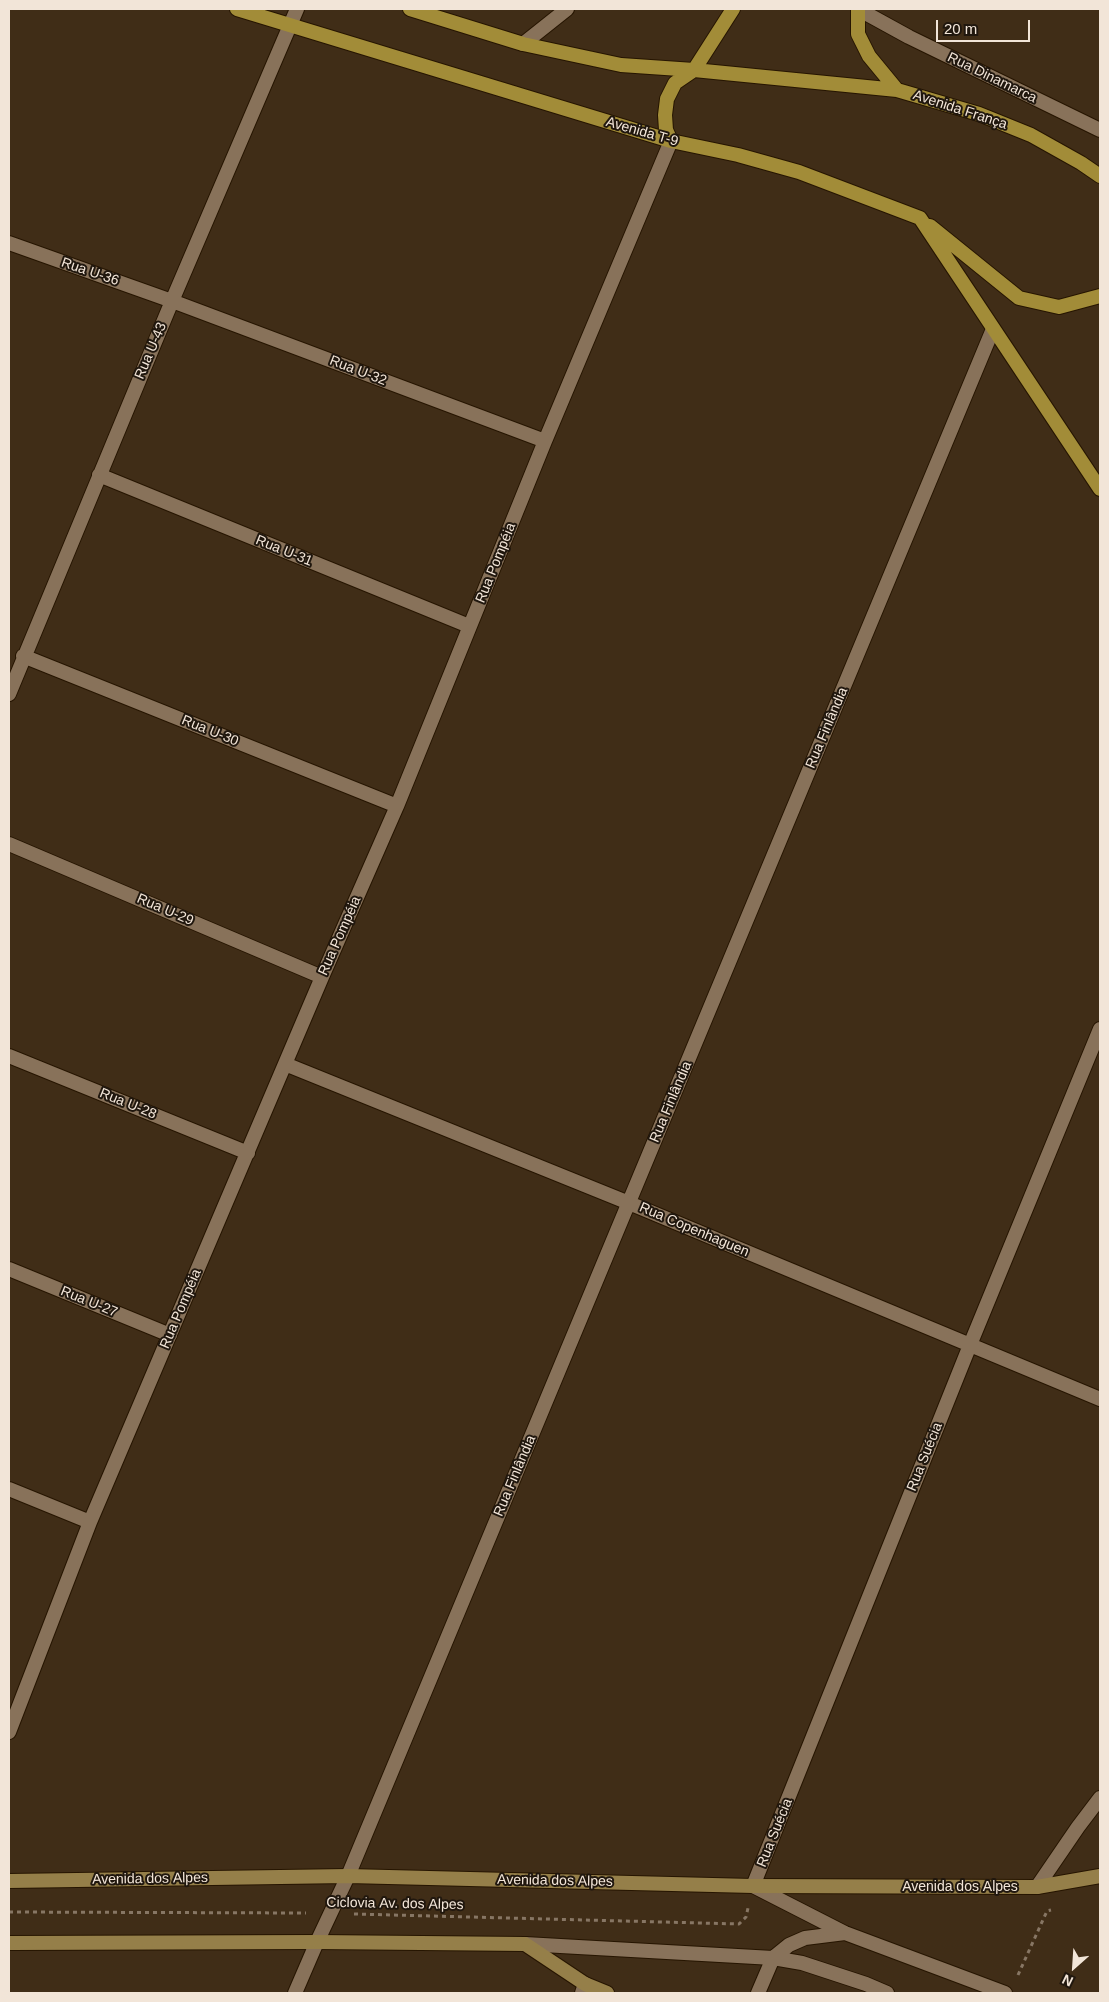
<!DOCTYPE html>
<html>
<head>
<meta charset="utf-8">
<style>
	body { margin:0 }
	#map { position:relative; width:1109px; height:2002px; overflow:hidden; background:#402d17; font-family:Arial,sans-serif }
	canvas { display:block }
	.frame { position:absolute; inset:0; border:10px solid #f2e5d8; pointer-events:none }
	.north { position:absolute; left:1049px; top:1942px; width:50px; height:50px; -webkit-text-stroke:4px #20170e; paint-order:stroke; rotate:206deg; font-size:14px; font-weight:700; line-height:20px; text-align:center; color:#f2e5d8 }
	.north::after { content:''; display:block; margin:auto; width:18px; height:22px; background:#f2e5d8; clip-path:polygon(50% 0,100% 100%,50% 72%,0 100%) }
	.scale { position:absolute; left:936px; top:20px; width:94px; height:22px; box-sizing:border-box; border:2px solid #f2e5d8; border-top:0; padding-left:6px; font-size:15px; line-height:18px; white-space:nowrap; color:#f2e5d8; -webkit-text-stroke:4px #20170e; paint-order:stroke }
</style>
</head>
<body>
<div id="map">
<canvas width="1109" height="2002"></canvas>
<div class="frame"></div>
<div class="north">N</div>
<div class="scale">20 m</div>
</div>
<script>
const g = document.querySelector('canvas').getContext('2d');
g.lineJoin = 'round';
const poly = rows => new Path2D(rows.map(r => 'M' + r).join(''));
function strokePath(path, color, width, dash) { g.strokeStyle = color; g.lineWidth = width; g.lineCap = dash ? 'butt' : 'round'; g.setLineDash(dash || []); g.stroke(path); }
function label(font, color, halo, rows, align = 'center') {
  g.font = font + ' Arial,sans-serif'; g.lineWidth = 4; g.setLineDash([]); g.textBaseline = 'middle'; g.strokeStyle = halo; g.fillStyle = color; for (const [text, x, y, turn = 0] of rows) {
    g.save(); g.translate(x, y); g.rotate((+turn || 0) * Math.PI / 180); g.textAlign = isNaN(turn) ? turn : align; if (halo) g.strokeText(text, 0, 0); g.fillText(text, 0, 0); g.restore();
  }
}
const service = poly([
	[523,44,567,9],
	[753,1886,845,1933,1005,1993],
	[1037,1887,1078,1827,1100,1798],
	[525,1944,773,1958,802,1963,866,1984,887,1993],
	[758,1993,773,1958,789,1945,805,1938,845,1933]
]);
const minor = poly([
	[858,9,909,37,1100,130],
	[9,243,172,301,545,441],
	[99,475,469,626],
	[23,656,397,806],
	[9,694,172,301,297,9],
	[9,844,322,977],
	[9,1056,248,1153],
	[285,1064,629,1203,1100,1399],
	[9,1269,170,1335],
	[9,1489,90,1522],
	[9,1732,90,1522,322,977,397,806,545,441,671,141],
	[753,1886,970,1345,1100,1029],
	[295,1993,317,1942,348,1876,993,329],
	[582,1993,585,1984]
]);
const secondary = poly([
	[9,1881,348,1876,753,1886,1037,1887,1100,1876],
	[9,1943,317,1942,525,1944,585,1984,607,1993]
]);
const primary = poly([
	[237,9,671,141,738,155,799,172,920,218,1100,489],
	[410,9,523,44,621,65,694,70,897,90,979,114,1031,135,1081,163,1100,176],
	[858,9,858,34,869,56,897,90],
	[671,141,666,130,665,115,667,99,675,83,694,70,733,9],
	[930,226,1019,298,1059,307,1100,296]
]);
strokePath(service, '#261501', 16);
strokePath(minor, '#261501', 16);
strokePath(secondary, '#261501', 16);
strokePath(primary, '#261501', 16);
strokePath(poly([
	[9,1912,306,1913],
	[354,1914,739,1924,746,1917,748,1908],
	[1018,1975,1047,1911,1051,1910]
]), '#877664', 3, [4, 4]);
strokePath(service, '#88725a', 14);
strokePath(minor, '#88725a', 14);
strokePath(secondary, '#957f49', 14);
strokePath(primary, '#a28c38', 14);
label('14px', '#f2e5d8', '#20170e', [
	["Rua Dinamarca",992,78,26],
	["Avenida França",960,110,18],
	["Avenida T-9",642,132,16],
	["Rua U-36",90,272,19],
	["Rua U-43",151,351,-67],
	["Rua U-32",358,371,21],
	["Rua U-31",284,551,22],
	["Rua Pompéia",496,563,-68],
	["Rua Finlândia",827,728,-67],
	["Rua U-30",210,731,22],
	["Rua U-29",165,910,23],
	["Rua Pompéia",340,936,-66],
	["Rua Finlândia",671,1102,-67],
	["Rua U-28",128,1104,22],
	["Rua Copenhaguen",694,1230,23],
	["Rua U-27",89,1302,22],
	["Rua Pompéia",181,1309,-67],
	["Rua Suécia",925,1457,-68],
	["Rua Finlândia",515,1476,-67],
	["Rua Suécia",775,1833,-68],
	["Avenida dos Alpes",150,1879,-1],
	["Avenida dos Alpes",555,1881,1],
	["Avenida dos Alpes",960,1887],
	["Ciclovia Av. dos Alpes",395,1904,1]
]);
</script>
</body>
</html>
